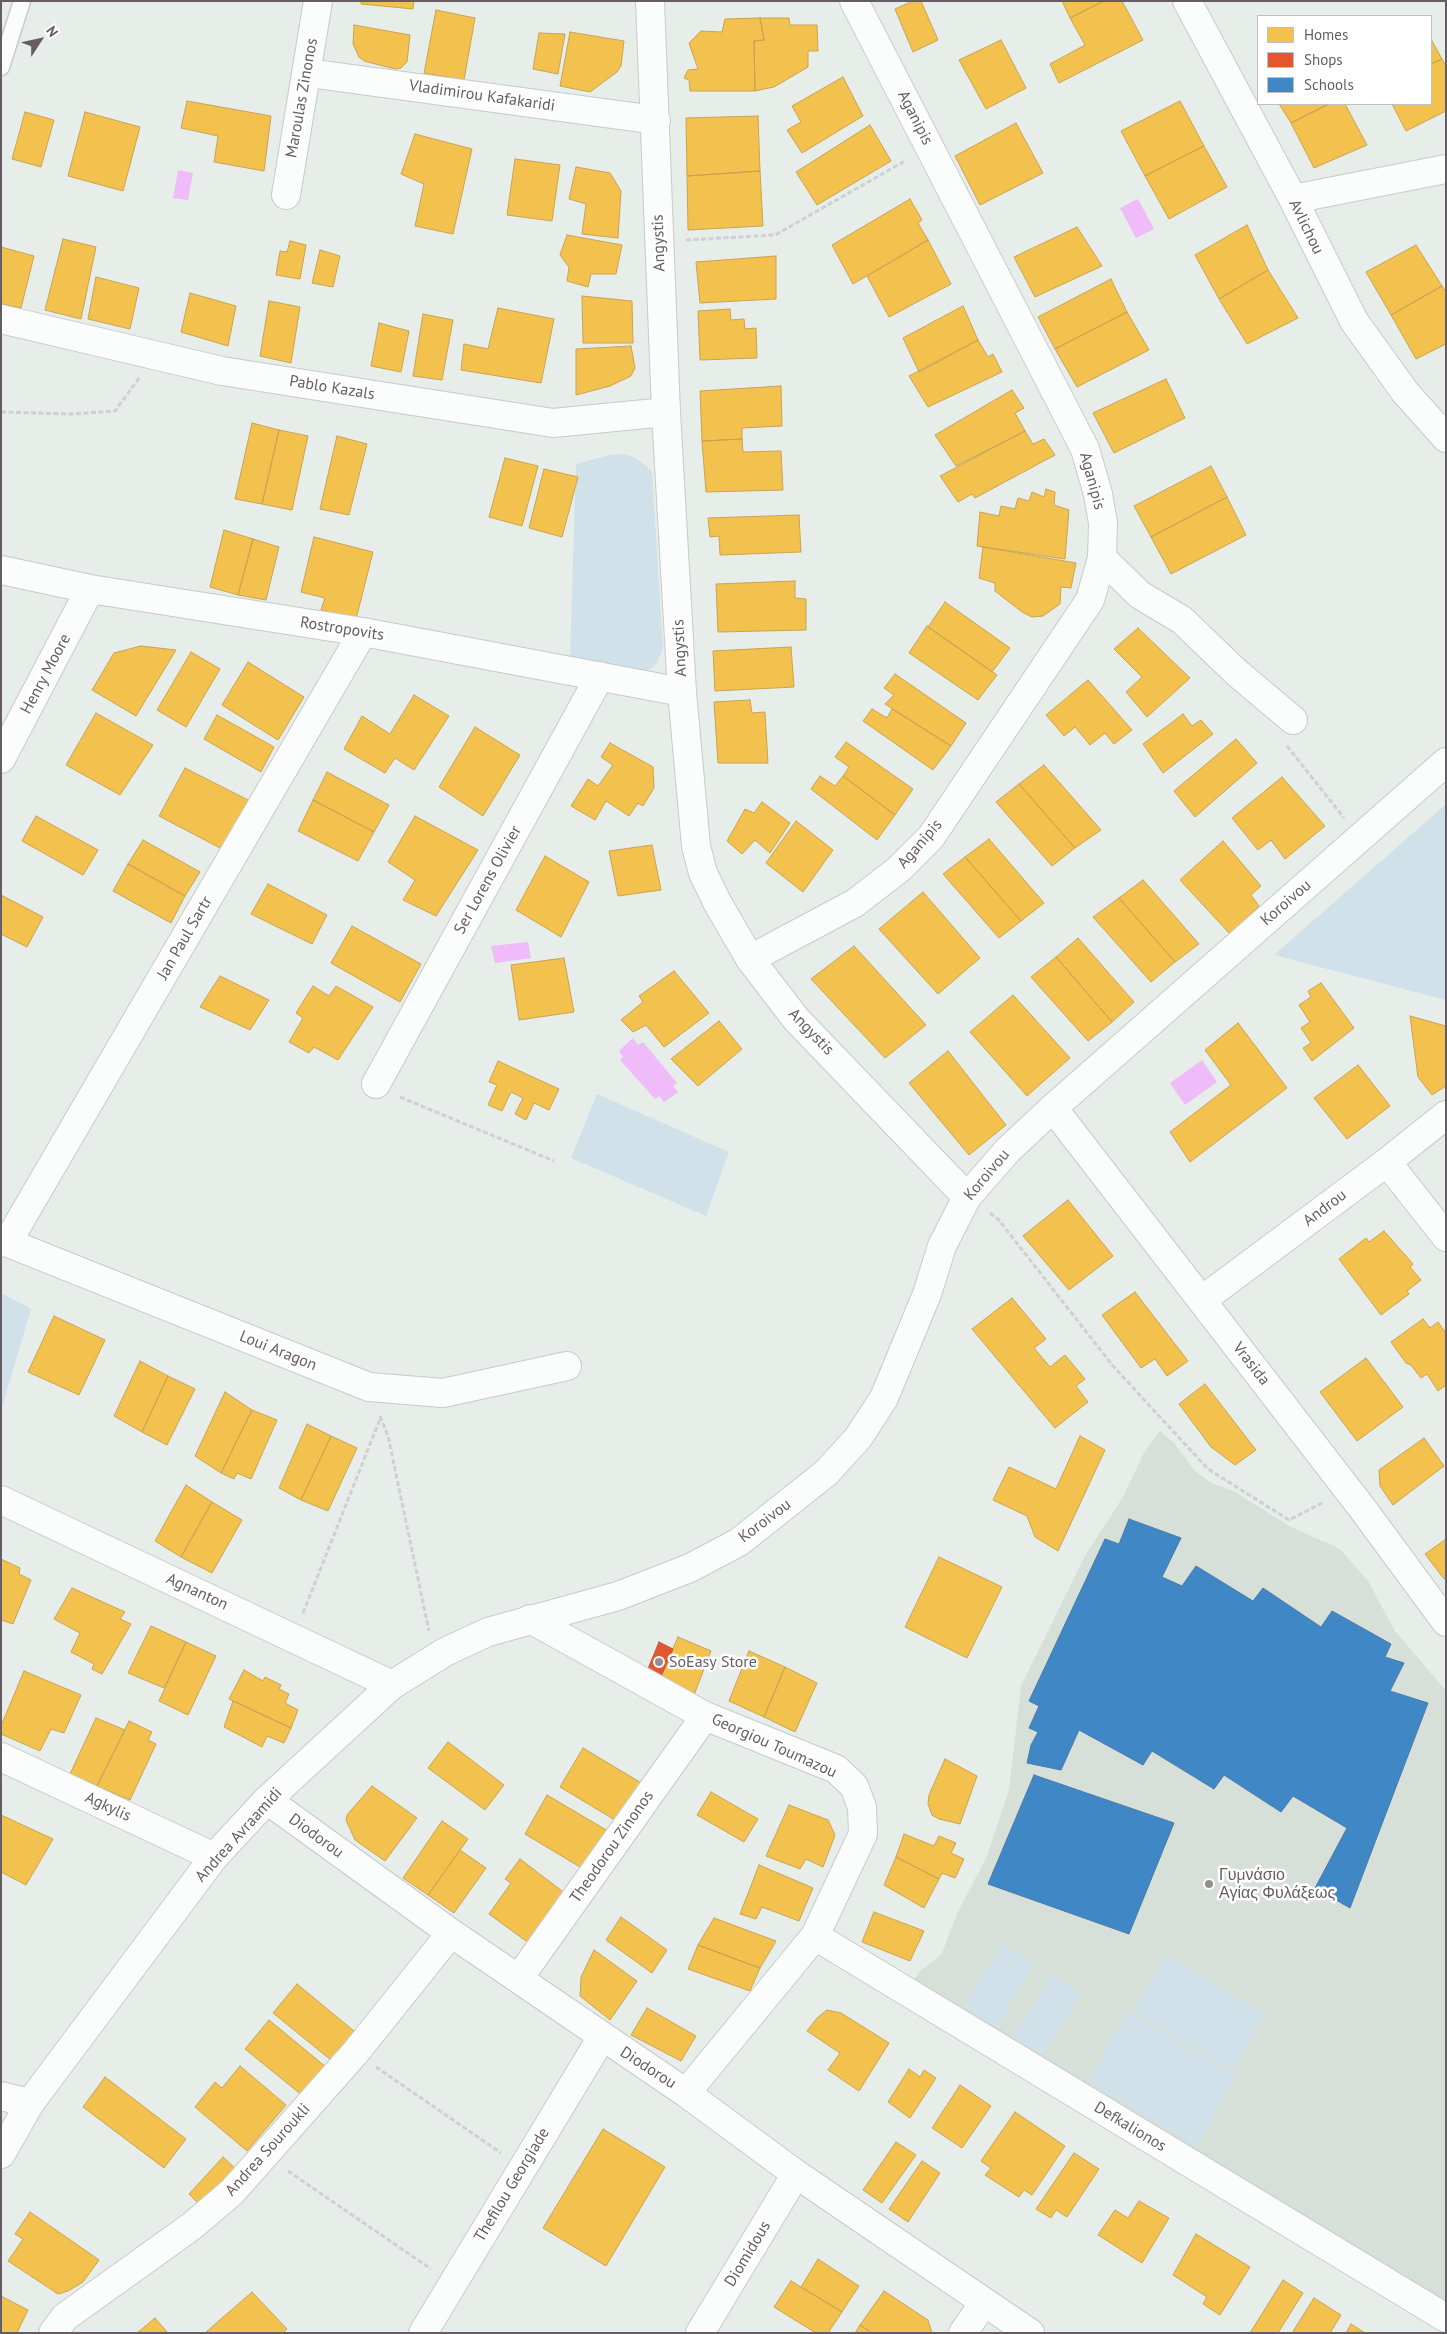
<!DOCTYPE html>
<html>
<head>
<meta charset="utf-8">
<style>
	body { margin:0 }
	#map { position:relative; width:1447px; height:2334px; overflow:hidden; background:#e7ede8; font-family:"PT Sans",sans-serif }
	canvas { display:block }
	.frame { position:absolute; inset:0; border:2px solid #665c66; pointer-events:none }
	.legend { position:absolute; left:1257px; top:15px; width:175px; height:90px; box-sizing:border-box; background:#fff; border:1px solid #c2bec2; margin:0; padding:6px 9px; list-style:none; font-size:15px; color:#665c66 }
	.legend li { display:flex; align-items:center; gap:10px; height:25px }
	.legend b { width:25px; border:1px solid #c2bec2 }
	.north { position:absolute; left:15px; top:15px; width:50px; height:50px; -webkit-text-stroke:4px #fff; paint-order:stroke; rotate:55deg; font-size:14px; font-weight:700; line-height:20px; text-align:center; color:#665c66 }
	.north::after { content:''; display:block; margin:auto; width:18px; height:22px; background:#665c66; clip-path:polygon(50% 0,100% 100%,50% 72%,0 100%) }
</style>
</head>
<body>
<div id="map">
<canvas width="1447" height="2334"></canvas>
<div class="frame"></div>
<ul class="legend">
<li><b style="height:14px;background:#f2c14e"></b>Homes</li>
<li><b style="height:14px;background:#e4572e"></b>Shops</li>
<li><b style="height:14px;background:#3f88c5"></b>Schools</li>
</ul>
<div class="north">N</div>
</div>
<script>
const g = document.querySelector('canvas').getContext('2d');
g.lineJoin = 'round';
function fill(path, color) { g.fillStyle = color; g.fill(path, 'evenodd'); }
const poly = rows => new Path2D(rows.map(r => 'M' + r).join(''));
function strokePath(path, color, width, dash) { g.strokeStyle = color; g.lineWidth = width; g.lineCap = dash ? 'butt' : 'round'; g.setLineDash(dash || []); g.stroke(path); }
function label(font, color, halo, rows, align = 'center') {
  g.font = font + ' "PT Sans",sans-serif'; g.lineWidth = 5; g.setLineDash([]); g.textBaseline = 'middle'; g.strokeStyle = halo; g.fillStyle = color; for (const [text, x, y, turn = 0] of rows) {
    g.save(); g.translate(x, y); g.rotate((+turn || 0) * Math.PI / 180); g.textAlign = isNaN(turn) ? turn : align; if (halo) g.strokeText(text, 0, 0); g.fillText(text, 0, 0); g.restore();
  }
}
fill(poly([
	[1160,1431,1174,1443,1194,1470,1211,1483,1235,1492,1289,1526,1340,1549,1368,1581,1395,1631,1446,1691,1446,2304,911,1985,920,1971,941,1955,958,1912,987,1856,1009,1790,1021,1686,1085,1556,1123,1497,1144,1453]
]), '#d6dfd8');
fill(poly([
	[625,454,636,458,652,471,663,649,656,664,643,675,570,659,576,464,610,455],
	[1446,804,1446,1000,1274,955,1420,827],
	[597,1094,729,1152,706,1216,571,1158],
	[1,1293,31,1309,1,1411],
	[1003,1943,1034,1964,996,2027,964,2008],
	[1166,1956,1264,2014,1233,2070,1133,2012],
	[1052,1975,1081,1994,1042,2055,1014,2037],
	[1127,2012,1235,2075,1197,2147,1088,2081]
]), '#d1e1e9');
fill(poly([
	[178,170,193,173,188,200,173,198],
	[1138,199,1154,229,1136,238,1120,208],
	[528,942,531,958,495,963,491,946],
	[633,1038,638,1045,643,1042,677,1083,673,1086,678,1092,664,1102,659,1096,655,1099,620,1060,623,1057,619,1051],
	[1202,1060,1217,1082,1185,1105,1170,1083]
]), '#efbbf8');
const homes = poly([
	[361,1,414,1,413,9,361,4,361,1],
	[913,1,921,1,938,40,913,52,895,9,913,1],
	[1062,1,1104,1,1070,18,1062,1],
	[1104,1,1122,1,1143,40,1059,83,1050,64,1085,45,1070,18,1104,1],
	[436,10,475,18,464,80,424,73,436,10],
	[760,18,764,40,754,41,755,91,690,91,689,80,684,78,688,70,698,69,689,43,701,31,722,32,725,19,760,18],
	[760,18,789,18,790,25,817,25,818,51,808,51,808,67,774,87,755,91,754,41,764,40,760,18],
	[354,25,410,35,407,62,401,68,395,69,364,61,359,57,353,44,354,25],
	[570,32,624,41,621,66,617,72,590,92,560,86,570,32],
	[539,33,565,34,558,74,533,69,539,33],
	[1431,39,1442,59,1431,64,1431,39],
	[1001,40,1026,88,986,109,959,60,1001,40],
	[1442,59,1446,66,1446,111,1406,131,1392,104,1431,104,1431,64,1442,59],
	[843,77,863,116,802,153,787,130,801,122,792,106,843,77],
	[187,101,271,116,264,171,214,162,218,136,181,128,187,101],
	[1180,101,1204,146,1145,176,1121,131,1180,101],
	[1279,104,1329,104,1291,123,1279,104],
	[1329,104,1345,104,1367,145,1314,168,1291,123,1329,104],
	[25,112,54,120,41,167,12,159,25,112],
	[85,112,140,127,123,191,68,176,85,112],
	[758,116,760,171,687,176,686,118,758,116],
	[1016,123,1043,173,980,205,955,156,1016,123],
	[870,125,891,161,817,205,796,172,870,125],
	[415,134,472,149,453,234,415,226,424,184,401,174,415,134],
	[1204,146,1227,187,1169,219,1145,176,1204,146],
	[515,159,560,165,552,221,507,215,515,159],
	[576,167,610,173,621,191,618,238,582,234,586,204,569,199,576,167],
	[760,171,763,226,688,230,687,176,760,171],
	[910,199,922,220,918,223,928,240,853,284,832,245,910,199],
	[1247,225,1268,270,1219,299,1195,255,1247,225],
	[1077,227,1102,266,1035,297,1014,257,1077,227],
	[567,235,622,245,616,274,591,274,588,287,567,281,569,267,560,255,567,235],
	[63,239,96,247,81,319,45,310,63,239],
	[928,240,951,284,889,317,867,276,928,240],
	[290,241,306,245,300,279,276,275,280,251,287,252,290,241],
	[1416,245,1442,286,1391,315,1366,272,1416,245],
	[1,247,34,256,21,308,1,304,1,247],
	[320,250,340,256,333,287,312,283,320,250],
	[776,256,776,299,700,303,696,262,776,256],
	[1268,270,1298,318,1247,344,1219,299,1268,270],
	[96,277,139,288,130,329,88,319,96,277],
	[1111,279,1127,312,1055,349,1038,317,1111,279],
	[1442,286,1446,292,1446,344,1416,359,1391,315,1442,286],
	[190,293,236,306,228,346,181,332,190,293],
	[582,296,632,301,633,343,583,343,582,296],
	[269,301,300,307,291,363,260,356,269,301],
	[963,306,978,340,919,372,903,338,963,306],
	[498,308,554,319,541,383,461,370,464,344,488,349,498,308],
	[730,309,731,320,744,319,745,329,756,328,757,358,700,360,698,311,730,309],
	[1127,312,1149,350,1077,387,1055,349,1127,312],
	[423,314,453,320,442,380,413,376,423,314],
	[379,323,409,331,401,372,371,366,379,323],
	[978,340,988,357,993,354,1002,372,928,407,909,376,978,340],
	[631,346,635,368,631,376,610,386,576,395,576,349,631,346],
	[1166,379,1185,418,1114,453,1093,413,1166,379],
	[781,386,782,426,742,428,742,439,702,441,700,391,781,386],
	[1012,390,1024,408,1015,413,1025,431,956,466,935,435,1012,390],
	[252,423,279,430,262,504,235,499,252,423],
	[279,430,308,436,292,510,262,504,279,430],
	[1025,431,1033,444,1044,439,1055,455,975,498,972,494,958,502,940,476,1025,431],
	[337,436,367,444,349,515,320,509,337,436],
	[742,439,743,452,781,451,783,490,706,492,702,441,742,439],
	[505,458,538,466,522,526,489,517,505,458],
	[1211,466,1227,497,1151,537,1134,506,1211,466],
	[544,469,578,477,562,537,529,528,544,469],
	[1046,489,1055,492,1054,505,1069,510,1065,559,977,546,980,512,999,516,1001,506,1015,509,1018,498,1029,501,1032,492,1044,497,1046,489],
	[1227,497,1246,535,1171,574,1151,537,1227,497],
	[799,515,801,552,720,555,719,536,710,537,708,518,799,515],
	[224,530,253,539,238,595,210,587,224,530],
	[314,537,373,552,356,619,321,610,325,598,301,592,314,537],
	[253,539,279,547,266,600,238,595,253,539],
	[983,547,1076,563,1071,588,1061,587,1060,604,1043,616,1032,617,1022,612,995,591,995,583,979,578,983,547],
	[795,581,795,598,806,599,806,630,718,632,716,584,795,581],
	[945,602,1010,648,992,672,928,627,945,602],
	[927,626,997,675,978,700,909,653,927,626],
	[1138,628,1190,678,1147,717,1126,692,1142,677,1114,649,1138,628],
	[141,646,176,650,136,716,92,690,114,653,141,646],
	[791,647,794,687,715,691,713,651,791,647],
	[191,652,220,669,186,727,157,710,191,652],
	[248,662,304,697,278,740,222,705,248,662],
	[895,674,966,723,951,746,885,704,894,695,884,688,895,674],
	[1088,680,1132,730,1114,744,1105,733,1090,745,1075,727,1064,736,1046,715,1088,680],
	[414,695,449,716,414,770,395,758,385,773,344,749,362,716,390,734,414,695],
	[750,700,752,713,765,712,768,763,718,763,714,702,750,700],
	[872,709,887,718,892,709,951,746,933,770,863,721,872,709],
	[96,713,153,745,120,795,66,765,96,713],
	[1183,714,1192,726,1201,720,1213,734,1163,773,1143,744,1183,714],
	[217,715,274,747,261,772,204,739,217,715],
	[475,727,520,755,483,816,439,787,475,727],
	[1236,739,1257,763,1195,817,1174,791,1236,739],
	[846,742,913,789,895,815,843,776,849,767,835,757,846,742],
	[610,743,653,767,654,788,643,806,638,803,629,816,606,801,595,820,571,806,588,779,598,786,613,765,601,757,610,743],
	[1044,765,1101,830,1075,848,1019,784,1044,765],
	[185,768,248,800,222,849,159,816,185,768],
	[327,772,389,805,374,832,313,800,327,772],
	[820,776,835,786,843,776,895,815,877,840,811,789,820,776],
	[1282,777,1325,826,1285,859,1271,840,1258,850,1232,818,1282,777],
	[1019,784,1075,848,1052,866,996,802,1019,784],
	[313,800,374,832,358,861,298,831,313,800],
	[762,802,790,823,770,853,755,840,742,854,727,841,745,809,754,813,762,802],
	[36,816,98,850,83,875,22,841,36,816],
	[415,816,478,850,436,916,403,900,415,880,388,862,415,816],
	[796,821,833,850,803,892,766,863,796,821],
	[989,839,1044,903,1021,921,965,857,989,839],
	[143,840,200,872,185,896,128,864,143,840],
	[1223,841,1261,886,1251,895,1259,906,1230,934,1180,880,1223,841],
	[652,845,661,890,618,896,609,851,652,845],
	[545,856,589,882,561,937,516,910,545,856],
	[965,857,1021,921,999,938,943,874,965,857],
	[128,864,185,896,171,923,113,891,128,864],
	[1143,880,1199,944,1175,962,1119,898,1143,880],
	[268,884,327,915,312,944,251,914,268,884],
	[923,892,980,958,938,994,879,929,923,892],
	[1,895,43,917,27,947,1,934,1,895],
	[1119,898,1175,962,1151,982,1093,917,1119,898],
	[352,926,421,964,400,1002,331,963,352,926],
	[1078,938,1134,1002,1112,1022,1056,957,1078,938],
	[854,946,926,1025,885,1058,811,979,854,946],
	[1056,957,1112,1022,1088,1041,1031,977,1056,957],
	[564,958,574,1012,519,1020,511,965,564,958],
	[674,971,709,1013,664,1047,646,1025,633,1032,621,1020,643,1002,639,996,674,971],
	[220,976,269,1000,250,1030,200,1007,220,976],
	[1321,983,1354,1028,1312,1061,1303,1048,1311,1043,1301,1028,1310,1022,1299,1005,1311,997,1308,991,1321,983],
	[313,986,329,996,336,986,373,1007,338,1060,314,1047,309,1053,289,1042,303,1018,296,1013,313,986],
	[1013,995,1070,1058,1027,1096,970,1032,1013,995],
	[1410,1016,1446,1026,1446,1086,1432,1095,1418,1077,1410,1016],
	[719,1021,742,1049,698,1086,671,1059,719,1021],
	[1238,1023,1287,1088,1190,1162,1170,1132,1231,1085,1205,1050,1238,1023],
	[948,1051,1006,1125,969,1155,909,1083,948,1051],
	[498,1061,559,1089,549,1110,534,1103,526,1120,515,1114,523,1098,511,1092,502,1111,488,1105,497,1085,489,1082,498,1061],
	[1358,1065,1390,1106,1347,1139,1314,1098,1358,1065],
	[1068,1200,1113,1256,1069,1290,1023,1236,1068,1200],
	[1384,1231,1413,1264,1410,1267,1421,1280,1407,1291,1409,1294,1381,1315,1339,1259,1366,1238,1369,1242,1384,1231],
	[1135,1292,1188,1361,1167,1376,1155,1359,1141,1368,1102,1315,1135,1292],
	[1012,1298,1046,1339,1034,1348,1050,1367,1065,1355,1085,1379,1076,1386,1088,1402,1055,1428,972,1329,1012,1298],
	[54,1316,105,1340,79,1395,28,1372,54,1316],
	[1423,1319,1430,1328,1438,1322,1446,1333,1446,1385,1438,1391,1427,1374,1421,1378,1411,1365,1406,1363,1391,1342,1423,1319],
	[1366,1358,1403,1407,1357,1441,1320,1392,1366,1358],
	[140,1361,168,1376,142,1432,114,1416,140,1361],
	[168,1376,195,1389,167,1445,142,1432,168,1376],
	[1205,1384,1256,1450,1235,1465,1211,1447,1179,1404,1205,1384],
	[225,1392,252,1410,221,1473,195,1456,225,1392],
	[252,1410,277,1420,251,1479,237,1473,234,1479,221,1473,252,1410],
	[307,1424,331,1436,301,1500,279,1488,307,1424],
	[331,1436,357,1448,328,1511,301,1500,331,1436],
	[1080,1436,1105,1450,1058,1551,1035,1537,1027,1516,993,1500,1009,1467,1056,1489,1080,1436],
	[1424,1438,1444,1466,1393,1505,1380,1486,1379,1470,1424,1438],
	[186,1485,212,1502,181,1557,155,1541,186,1485],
	[212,1502,242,1520,212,1573,181,1557,212,1502],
	[1446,1539,1446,1578,1444,1579,1425,1554,1446,1539],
	[939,1557,1002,1587,967,1658,905,1627,939,1557],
	[1,1559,20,1568,19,1574,31,1580,13,1624,1,1620,1,1559],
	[72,1588,125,1612,120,1619,131,1624,102,1674,92,1669,94,1664,71,1652,80,1633,54,1619,72,1588],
	[151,1626,186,1642,164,1688,128,1673,151,1626],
	[678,1637,711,1651,694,1695,659,1681,678,1637],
	[186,1642,216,1656,188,1715,159,1701,186,1642],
	[749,1651,785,1667,764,1717,729,1701,749,1651],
	[785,1667,817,1683,795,1732,764,1717,785,1667],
	[244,1670,263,1681,265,1677,281,1685,279,1689,289,1694,285,1703,298,1710,291,1728,229,1699,244,1670],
	[24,1671,81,1695,64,1733,51,1729,40,1751,1,1734,1,1726,24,1671],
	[233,1701,291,1728,284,1743,267,1736,262,1747,224,1727,233,1701],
	[96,1718,125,1730,97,1786,70,1774,96,1718],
	[129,1721,152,1732,148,1740,156,1744,130,1800,97,1786,129,1721],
	[448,1742,504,1785,485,1810,428,1768,448,1742],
	[583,1748,643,1784,620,1823,560,1787,583,1748],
	[945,1759,977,1776,960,1824,939,1819,932,1815,928,1804,929,1795,945,1759],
	[372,1786,417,1818,385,1861,355,1840,346,1820,347,1815,372,1786],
	[711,1792,758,1819,744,1842,697,1815,711,1792],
	[547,1795,608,1831,585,1870,525,1834,547,1795],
	[789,1805,828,1820,835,1835,823,1867,806,1859,800,1869,766,1856,789,1805],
	[1,1815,53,1839,26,1885,1,1872,1,1815],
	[442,1821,468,1839,428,1895,403,1878,442,1821],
	[904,1834,934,1846,939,1836,956,1843,951,1853,964,1859,955,1878,942,1873,939,1879,896,1857,904,1834],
	[460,1850,486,1868,454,1913,428,1895,460,1850],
	[896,1857,939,1879,924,1908,884,1885,896,1857],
	[520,1859,566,1894,530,1944,489,1914,511,1883,505,1879,520,1859],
	[759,1865,813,1888,799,1921,762,1907,756,1919,740,1914,759,1865],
	[874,1912,924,1931,910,1961,862,1942,874,1912],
	[621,1917,667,1950,652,1973,606,1940,621,1917],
	[714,1918,776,1941,760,1968,698,1945,714,1918],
	[698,1945,760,1968,750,1991,688,1969,698,1945],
	[594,1950,637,1981,610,2020,580,1996,581,1977,594,1950],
	[297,1984,354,2031,331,2060,273,2013,297,1984],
	[647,2008,696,2036,681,2061,631,2035,647,2008],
	[827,2010,841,2013,889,2043,859,2091,828,2070,840,2053,807,2031,817,2018,827,2010],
	[269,2020,326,2067,303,2096,245,2049,269,2020],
	[240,2066,286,2105,247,2151,195,2107,215,2082,222,2088,240,2066],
	[909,2069,920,2077,924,2070,936,2078,910,2118,888,2102,909,2069],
	[105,2077,186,2139,164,2168,83,2107,105,2077],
	[960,2085,991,2106,962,2148,932,2128,960,2085],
	[1015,2112,1065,2146,1032,2195,1024,2190,1019,2197,985,2175,991,2168,981,2161,1015,2112],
	[603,2129,665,2167,606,2266,543,2228,603,2129],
	[896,2142,916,2155,882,2203,863,2190,896,2142],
	[1074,2153,1099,2169,1067,2217,1056,2210,1051,2218,1036,2209,1074,2153],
	[223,2157,239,2172,204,2209,189,2194,223,2157],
	[922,2161,940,2173,908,2222,889,2209,922,2161],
	[1139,2201,1169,2218,1142,2263,1098,2235,1115,2210,1128,2218,1139,2201],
	[30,2212,99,2260,83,2282,68,2291,58,2294,8,2261,23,2239,15,2234,30,2212],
	[1196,2234,1250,2267,1220,2315,1203,2304,1207,2297,1173,2275,1196,2234],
	[818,2259,859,2286,842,2312,801,2287,818,2259],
	[1283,2280,1303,2293,1278,2333,1250,2333,1283,2280],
	[791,2281,842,2312,828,2333,816,2333,774,2307,791,2281],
	[884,2291,928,2320,932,2333,872,2333,860,2325,884,2291],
	[252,2292,287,2329,283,2333,205,2333,252,2292],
	[1,2296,28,2310,17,2333,1,2333,1,2296],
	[1314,2298,1341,2315,1330,2333,1292,2333,1314,2298],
	[155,2318,168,2333,137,2333,155,2318],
	[1351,2324,1365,2333,1346,2333,1351,2324],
	[860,2325,872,2333,855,2333,860,2325]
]);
fill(homes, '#f2c14e');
strokePath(homes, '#c8a355', 1);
const shops = poly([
	[659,1642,673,1649,659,1681,645,1676,659,1642]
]);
fill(shops, '#e4572e');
strokePath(shops, '#be583f', 1);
const schools = poly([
	[1129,1519,1181,1538,1162,1577,1182,1586,1196,1566,1253,1601,1263,1588,1321,1627,1332,1611,1391,1644,1385,1657,1404,1663,1390,1691,1428,1703,1350,1908,1315,1888,1347,1828,1293,1796,1281,1812,1224,1775,1214,1789,1152,1751,1143,1765,1079,1730,1061,1770,1027,1763,1031,1745,1038,1732,1029,1728,1039,1706,1029,1701,1105,1539,1119,1544,1129,1519],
	[1034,1775,1174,1823,1129,1934,988,1884,1034,1775]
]);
fill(schools, '#3f88c5');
strokePath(schools, '#4b7ba8', 1);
const service = poly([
	[1,67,22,1]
]);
const minor = poly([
	[650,1,666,412,682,692,696,846,703,873,717,902,750,959,796,1019,967,1197],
	[1187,1,1293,199,1354,321,1405,392,1446,438],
	[308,73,656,120],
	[286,195,318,1],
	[1293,199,1446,169],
	[1,319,222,371,553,423,666,412],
	[1102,558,1140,595,1182,620,1236,672,1293,720],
	[1,570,90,589,363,632,682,692],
	[1,759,90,589],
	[750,959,855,903,899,869,931,837,1090,600,1102,558,1103,523,1098,494,1085,449,854,1],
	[376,1084,600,676],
	[1053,1108,1446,762],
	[1387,1162,1446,1237],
	[1,1240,369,1387,443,1393,567,1366],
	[7,1243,363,632],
	[1202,1300,1387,1162,1446,1115],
	[1,1500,392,1685],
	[530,1619,705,1716,836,1769,854,1786,862,1807,863,1834,815,1936,686,2093],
	[1,1757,214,1857],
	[267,1800,451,1933,686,2093,796,2174,1030,2333],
	[815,1936,1446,2318],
	[519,1978,705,1716],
	[1,2096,30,2103],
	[53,2333,65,2317,192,2226,232,2192,355,2053,451,1933],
	[423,2333,602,2037],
	[700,2333,796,2174],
	[963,2333,984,2302]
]);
const tertiary = poly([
	[1,2154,30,2103,214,1857,267,1800,392,1685,445,1652,488,1632,618,1596,690,1568,739,1542,826,1473,858,1438,884,1398,927,1294,942,1246,967,1197,1008,1150,1053,1108,1362,1508,1446,1622]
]);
strokePath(service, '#c9caca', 19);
strokePath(minor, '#c9caca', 30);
strokePath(tertiary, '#c9caca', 30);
strokePath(poly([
	[686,240,775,235,905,161],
	[1,412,71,414,115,411,139,378],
	[1287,746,1344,818],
	[400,1097,554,1161],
	[990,1213,998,1219,1113,1366,1208,1469,1289,1520,1324,1502],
	[380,1416,388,1436,429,1631],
	[303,1613,380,1419],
	[376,2067,501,2153],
	[288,2171,431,2269]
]), '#cfd0d6', 3, [5, 2.5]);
strokePath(service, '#fbfcfc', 16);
strokePath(minor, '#fbfcfc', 28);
strokePath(tertiary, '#fbfcfc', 28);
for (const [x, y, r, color] of [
	[659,1662,5,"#938f94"],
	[1209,1884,5,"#938f94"]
]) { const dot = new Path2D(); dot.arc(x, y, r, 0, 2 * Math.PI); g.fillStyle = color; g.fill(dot); strokePath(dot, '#fff', 2); }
label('16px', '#665c66', '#fff', [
	["Vladimirou Kafakaridi",482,96,8],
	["Maroulas Zinonos",302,98,-80],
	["Aganipis",915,118,63],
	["Avlichou",1306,227,64],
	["Angystis",659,243,-92],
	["Pablo Kazals",332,388,9],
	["Aganipis",1092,481,75],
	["Rostropovits",342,629,9],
	["Angystis",680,648,-93],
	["Henry Moore",46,674,-62],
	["Aganipis",920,844,-49],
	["Ser Lorens Olivier",488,880,-61],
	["Koroivou",1286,903,-41],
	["Jan Paul Sartr",185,938,-60],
	["Angystis",811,1032,46],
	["Koroivou",987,1175,-50],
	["Androu",1325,1208,-37],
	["Loui Aragon",278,1351,22],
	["Vrasida",1251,1364,52],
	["Koroivou",765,1521,-37],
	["Agnanton",197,1592,25],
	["Georgiou Toumazou",774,1746,24],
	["Agkylis",108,1807,25],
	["Andrea Avraamidi",239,1835,-48],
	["Diodorou",316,1836,36],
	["Theodorou Zinonos",612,1847,-55],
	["Diodorou",648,2068,33],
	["Defkalionos",1130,2127,31],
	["Andrea Souroukli",268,2150,-48],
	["Thefilou Georgiade",512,2185,-59],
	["Diomidous",748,2254,-59]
]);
label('16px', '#665c66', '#fff', [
	["SoEasy Store",669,1662],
	["Γυμνάσιο",1219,1875],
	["Αγίας Φυλάξεως",1219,1893]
], 'left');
</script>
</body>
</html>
